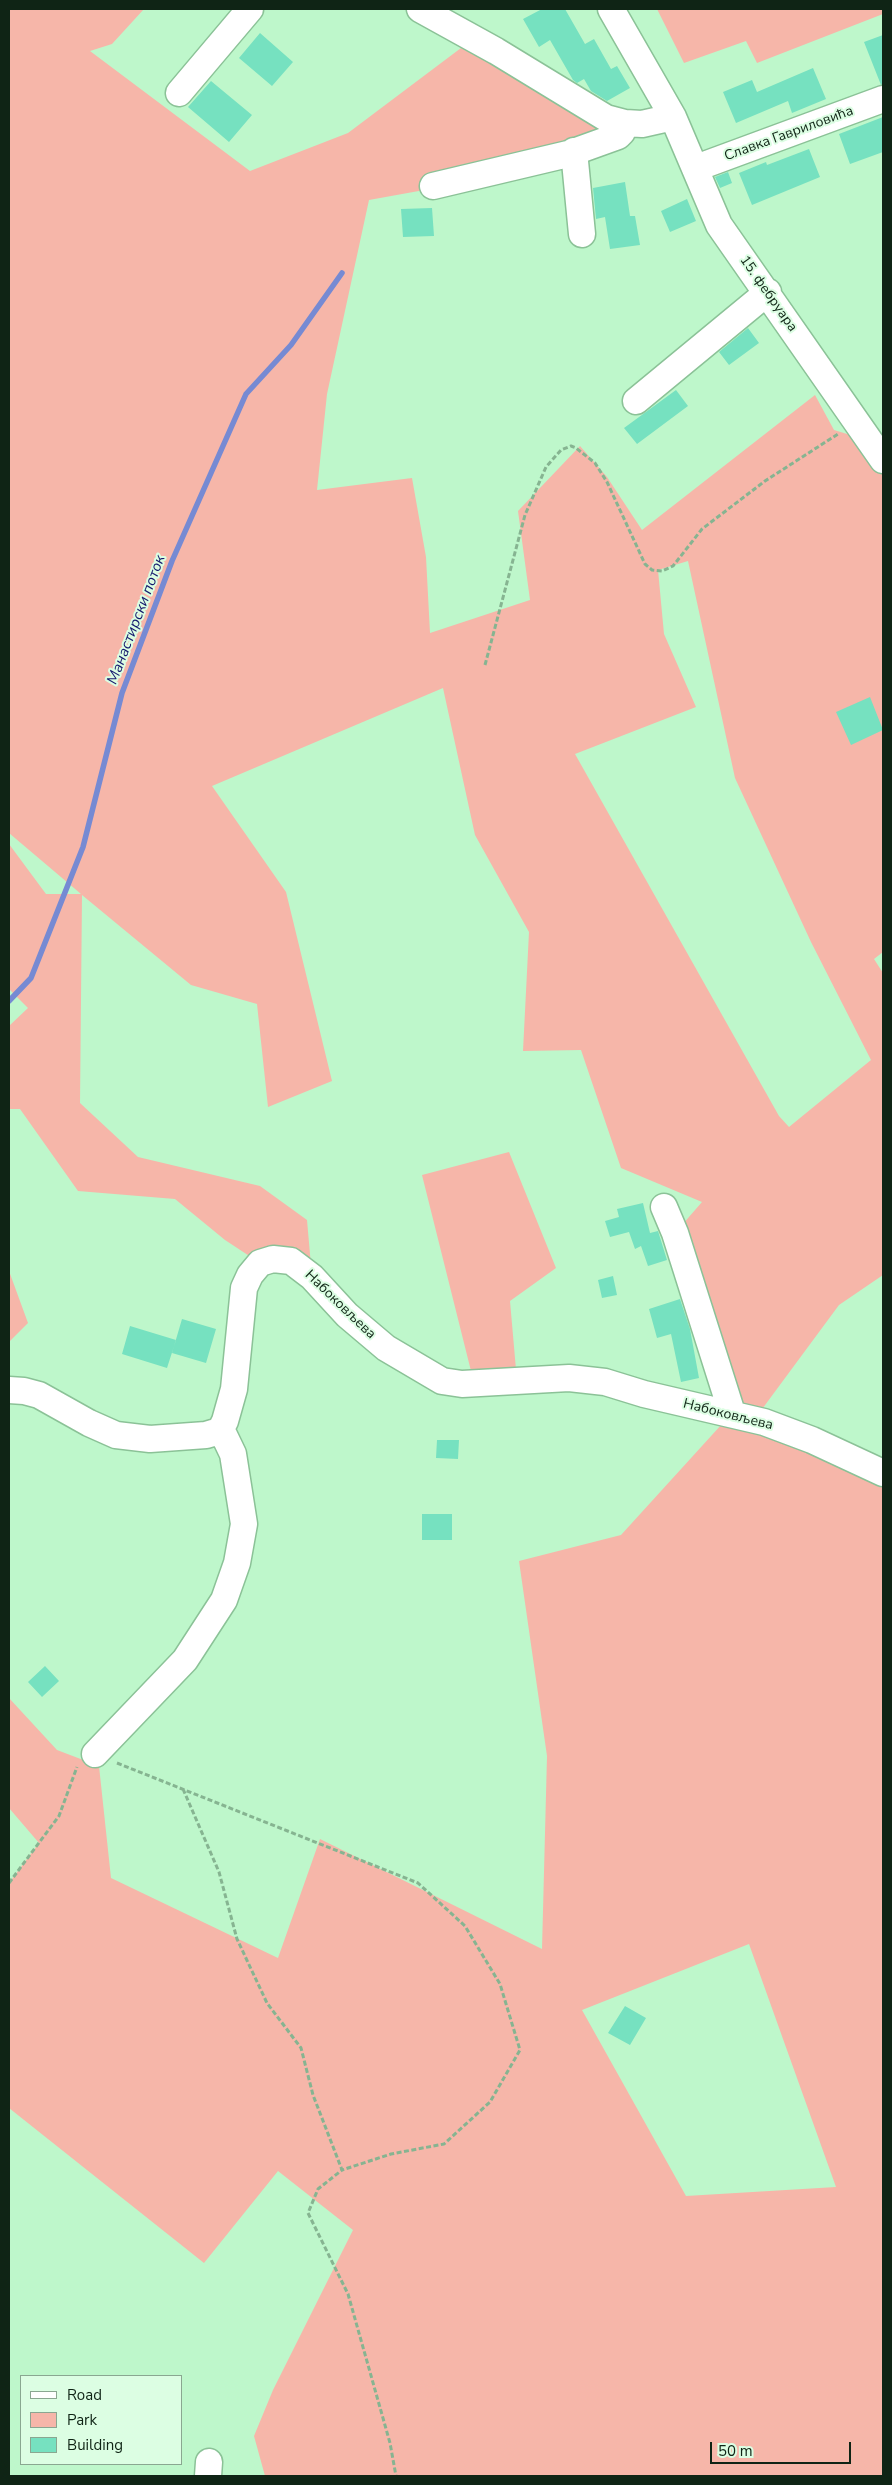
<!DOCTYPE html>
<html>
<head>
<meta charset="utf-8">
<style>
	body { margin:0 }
	#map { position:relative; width:892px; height:2485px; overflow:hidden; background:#bef7cb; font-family:"Nunito Sans",sans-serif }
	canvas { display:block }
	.frame { position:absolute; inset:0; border:10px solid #0f2415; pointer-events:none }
	.legend { position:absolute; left:20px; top:2375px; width:162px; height:90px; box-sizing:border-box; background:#dcfee3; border:1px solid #8aa791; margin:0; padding:6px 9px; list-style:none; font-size:15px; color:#0f2415 }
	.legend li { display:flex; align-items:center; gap:10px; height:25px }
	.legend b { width:25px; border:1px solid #8aa791 }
	.scale { position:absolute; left:710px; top:2442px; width:141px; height:22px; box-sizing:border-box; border:2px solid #0f2415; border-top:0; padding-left:6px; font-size:15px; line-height:18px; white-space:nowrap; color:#0f2415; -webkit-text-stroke:4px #dcfee3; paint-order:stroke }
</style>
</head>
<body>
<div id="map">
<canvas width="892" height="2485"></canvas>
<div class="frame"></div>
<ul class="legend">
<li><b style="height:6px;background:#fff"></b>Road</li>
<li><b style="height:14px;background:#f6b6a9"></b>Park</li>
<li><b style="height:14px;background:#76e1c0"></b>Building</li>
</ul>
<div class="scale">50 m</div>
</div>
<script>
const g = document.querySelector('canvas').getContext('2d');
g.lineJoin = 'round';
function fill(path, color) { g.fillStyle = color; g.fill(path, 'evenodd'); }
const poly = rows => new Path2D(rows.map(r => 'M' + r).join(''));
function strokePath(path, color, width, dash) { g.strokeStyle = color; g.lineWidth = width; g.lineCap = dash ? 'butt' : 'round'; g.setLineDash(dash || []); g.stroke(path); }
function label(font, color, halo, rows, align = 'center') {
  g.font = font + ' "Nunito Sans",sans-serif'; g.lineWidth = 4; g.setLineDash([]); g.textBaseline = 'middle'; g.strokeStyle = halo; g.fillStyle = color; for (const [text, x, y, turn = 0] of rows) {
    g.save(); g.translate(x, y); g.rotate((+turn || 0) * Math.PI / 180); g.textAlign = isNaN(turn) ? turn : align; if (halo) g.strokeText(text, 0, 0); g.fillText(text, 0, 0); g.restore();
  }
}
fill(poly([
	[9,9,144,9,112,44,90,51,250,171,348,133,461,48,610,126,474,181,369,200,327,394,317,490,412,478,426,557,430,633,530,600,518,511,580,446,607,477,642,530,815,395,834,430,870,441,883,460,883,952,874,959,883,973,883,1275,839,1305,754,1420,883,1474,883,2476,265,2476,254,2436,273,2390,353,2230,278,2171,204,2263,9,2108,9,1883,39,1843,9,1808,9,1698,57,1750,99,1766,111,1878,278,1958,320,1839,542,1949,547,1756,519,1561,621,1535,732,1413,675,1233,702,1202,621,1168,581,1050,523,1051,529,932,475,835,443,688,212,786,286,892,332,1081,268,1107,257,1004,191,985,82,895,80,1103,138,1157,260,1186,307,1220,312,1277,260,1263,225,1240,175,1199,78,1191,20,1109,9,1109,9,1026,28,1008,9,989,9,844,46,894,81,894,9,833],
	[688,561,735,778,811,942,871,1060,789,1127,779,1116,575,754,696,707,664,634,658,570],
	[749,1944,836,2187,686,2196,582,2010],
	[657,9,883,9,883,14,757,63,746,41,684,63],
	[509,1152,556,1268,510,1301,517,1381,474,1383,422,1175],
	[9,1271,28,1323,9,1342]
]), '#f6b6a9');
strokePath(poly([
	[9,1001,31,978,83,847,122,693,172,561,246,394,291,345,342,273]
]), '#768ad3', 5.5);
fill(poly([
	[542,9,565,9,585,44,594,39,611,69,617,66,630,88,607,101,591,91,584,79,577,83,573,80,550,40,539,47,523,19],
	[260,33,293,62,272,86,239,58],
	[883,35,883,84,881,85,864,42],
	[813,68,826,99,792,113,788,101,736,123,723,92,752,80,757,92],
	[211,81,252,115,229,142,188,107],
	[883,117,883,152,850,164,839,134],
	[809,149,820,177,752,205,739,173,766,162,767,165],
	[728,172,732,183,720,188,715,177],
	[625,182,630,216,635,216,640,245,610,249,605,217,596,219,593,188],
	[687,199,696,221,670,232,661,211],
	[432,208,434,236,403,237,401,209],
	[748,328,759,343,729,365,719,352],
	[676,390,688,406,637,444,624,428],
	[870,697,883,730,851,745,836,712],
	[643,1203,650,1233,658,1231,667,1260,648,1266,641,1246,635,1249,629,1232,610,1237,605,1221,619,1217,617,1209],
	[613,1276,617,1295,602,1298,598,1280],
	[680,1299,690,1329,699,1378,681,1382,671,1334,657,1338,649,1309],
	[182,1319,216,1329,206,1363,172,1353],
	[130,1326,176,1340,167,1368,122,1354],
	[437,1440,459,1440,458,1459,436,1458],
	[422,1514,452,1514,452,1540,422,1540],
	[45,1666,59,1681,42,1697,28,1682],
	[625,2006,646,2018,630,2045,608,2033]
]), '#76e1c0');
const minor = poly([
	[420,9,496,51,606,118,625,123,642,124,673,117],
	[611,9,673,117,719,225,883,460],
	[179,93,250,9],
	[574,151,582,234],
	[696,168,883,99],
	[433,186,568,154,618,136,622,132,625,123],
	[636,401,768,292],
	[664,1207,675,1233,732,1413],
	[9,1390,24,1391,39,1395,89,1423,116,1435,150,1439,206,1435,216,1432,221,1429,225,1421,234,1389,244,1288,250,1275,260,1263,273,1259,291,1261,312,1277,347,1315,386,1348,442,1381,462,1384,569,1378,605,1382,644,1394,764,1422,812,1440,883,1473],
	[95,1754,185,1660,224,1600,237,1563,244,1524,233,1454,221,1429],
	[208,2476,209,2462]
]);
strokePath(minor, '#8bc297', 29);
strokePath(poly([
	[485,665,525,515,546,467,561,450,571,446,576,448,595,463,607,482,645,564,652,570,662,571,673,566,702,529,765,481,838,434],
	[117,1763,418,1883,465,1926,500,1984,520,2050,490,2102,444,2144,391,2154,342,2170],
	[183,1789,219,1872,237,1939,267,2003,301,2048,313,2095,342,2170,318,2189,308,2213,348,2294,390,2443,396,2476],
	[9,1883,59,1816,77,1767]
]), '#86b491', 3, [5, 2.5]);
strokePath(minor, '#fff', 26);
label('14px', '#0f2415', '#dcfee3', [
	["Славка Гавриловића",789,134,-20],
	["15. фебруара",768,294,55],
	["Набоковљева",340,1305,44],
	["Набоковљева",728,1415,14]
]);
label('italic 15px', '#15196d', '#dcfee3', [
	["Манастирски поток",137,620,-69]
]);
</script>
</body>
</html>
